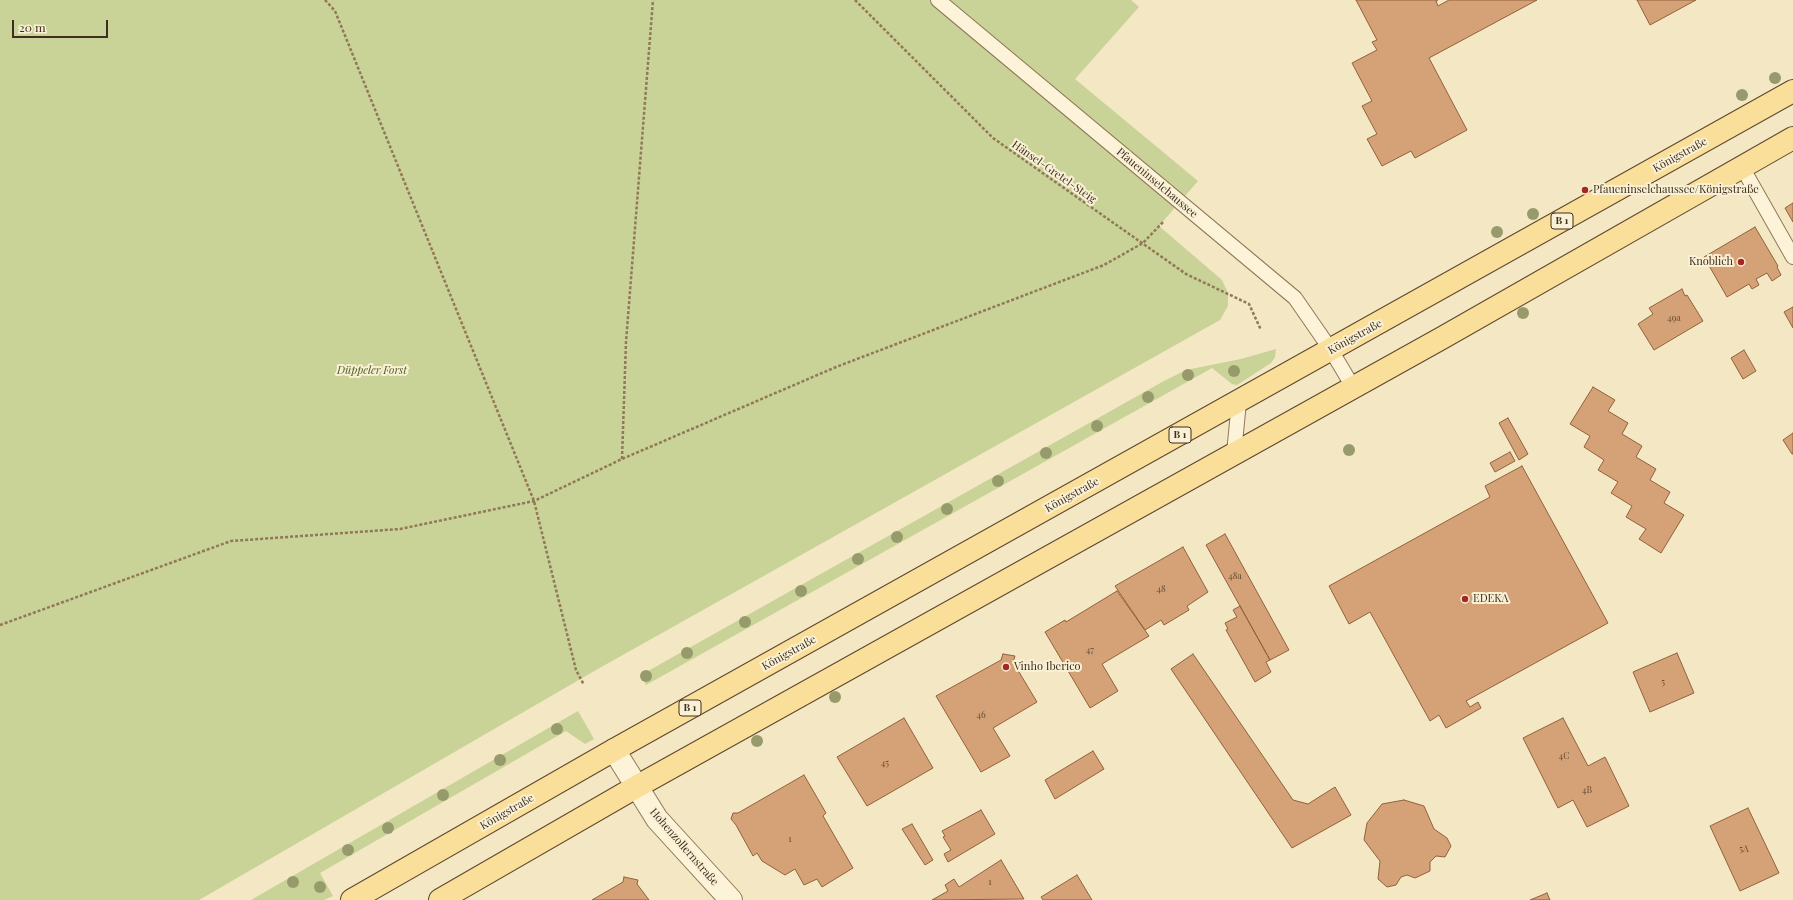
<!DOCTYPE html>
<html>
<head>
<meta charset="utf-8">
<style>
	body { margin:0 }
	#map { position:relative; width:1793px; height:900px; overflow:hidden; background:#f3e7c4; font-family:"Playfair Display",serif }
	canvas { display:block }
	.scale { position:absolute; left:12px; top:20px; width:96px; height:18px; box-sizing:border-box; border:2px solid #3e2f1e; border-top:0; padding-left:5px; font-size:12px; line-height:14px; white-space:nowrap; color:#3e2f1e; -webkit-text-stroke:3px #f9f0d5; paint-order:stroke }
</style>
</head>
<body>
<div id="map">
<canvas width="1793" height="900"></canvas>
<div class="scale">20 m</div>
</div>
<script>
const g = document.querySelector('canvas').getContext('2d');
g.lineJoin = 'round';
function fill(path, color) { g.fillStyle = color; g.fill(path, 'evenodd'); }
const poly = rows => new Path2D(rows.map(r => 'M' + r).join(''));
function strokePath(path, color, width, dash) { g.strokeStyle = color; g.lineWidth = width; g.lineCap = dash ? 'butt' : 'round'; g.setLineDash(dash || []); g.stroke(path); }
function label(font, color, halo, rows, align = 'center') {
  g.font = font + ' "Playfair Display",serif'; g.lineWidth = 4; g.setLineDash([]); g.textBaseline = 'middle'; g.strokeStyle = halo; g.fillStyle = color; for (const [text, x, y, turn = 0] of rows) {
    g.save(); g.translate(x, y); g.rotate((+turn || 0) * Math.PI / 180); g.textAlign = isNaN(turn) ? turn : align; if (halo) g.strokeText(text, 0, 0); g.fillText(text, 0, 0); g.restore();
  }
}
fill(poly([
	[0,0,1131,0,1139,7,1075,79,1198,181,1159,226,1222,280,1228,293,1228,306,1220,320,596,670,199,900,0,900],
	[1276,349,1275,357,1271,363,1237,385,1232,384,1212,368,646,685,641,675,1164,381,1186,370,1241,359],
	[578,711,594,739,585,744,566,731,320,873,333,896,324,900,251,900]
]), '#c9d297');
const building = poly([
	[1356,0,1438,0,1436,1,1438,6,1449,0,1537,0,1429,58,1467,130,1415,158,1411,151,1382,166,1367,139,1377,134,1362,106,1372,101,1352,63,1377,50,1372,42,1377,40,1356,0],
	[1637,0,1696,0,1650,25,1637,0],
	[1793,203,1793,222,1785,208,1793,203],
	[1755,227,1778,266,1777,267,1781,275,1772,281,1767,273,1756,279,1759,285,1752,289,1749,284,1727,297,1704,257,1755,227],
	[1682,289,1685,296,1687,295,1703,321,1654,350,1638,324,1653,314,1649,308,1682,289],
	[1793,307,1793,328,1784,312,1793,307],
	[1744,350,1756,371,1743,379,1731,358,1744,350],
	[1593,387,1615,400,1608,411,1628,423,1622,434,1642,446,1636,457,1656,469,1650,480,1670,492,1664,503,1684,515,1661,553,1639,539,1646,529,1626,517,1632,506,1611,493,1618,482,1598,470,1604,460,1584,447,1590,436,1570,424,1593,387],
	[1508,418,1528,454,1519,460,1499,423,1508,418],
	[1793,433,1793,454,1792,454,1783,440,1793,433],
	[1510,452,1515,461,1495,472,1490,463,1510,452],
	[1522,466,1608,623,1466,701,1470,707,1478,702,1481,708,1446,728,1439,715,1430,721,1370,612,1349,624,1329,586,1490,497,1485,486,1522,466],
	[1225,534,1289,650,1270,660,1206,545,1225,534],
	[1183,547,1208,592,1187,606,1189,610,1164,625,1161,620,1145,630,1115,586,1183,547],
	[1117,591,1149,636,1102,664,1118,691,1090,708,1045,632,1065,620,1066,622,1117,591],
	[1240,606,1270,660,1266,662,1271,672,1255,682,1226,630,1228,629,1225,623,1237,617,1233,610,1240,606],
	[1677,653,1694,693,1650,712,1633,672,1677,653],
	[1003,654,1015,656,1013,662,1037,702,993,728,1010,756,981,772,936,696,1001,660,1003,654],
	[1193,654,1293,800,1308,804,1335,787,1351,815,1292,848,1171,669,1193,654],
	[904,718,933,768,867,806,837,757,904,718],
	[1563,718,1588,766,1605,757,1629,806,1587,827,1573,800,1558,808,1523,738,1563,718],
	[1093,751,1104,769,1055,799,1045,780,1093,751],
	[804,775,826,813,823,816,853,868,822,887,817,879,804,885,795,869,785,875,762,861,757,853,753,856,736,825,731,819,733,813,738,813,804,775],
	[1404,800,1424,806,1434,829,1447,838,1451,846,1445,857,1436,856,1430,862,1430,871,1415,878,1407,875,1401,877,1396,885,1387,887,1378,879,1380,861,1364,840,1367,823,1382,804,1404,800],
	[1748,808,1779,873,1740,891,1710,826,1748,808],
	[981,810,995,834,948,862,944,854,951,850,943,837,945,836,942,831,981,810],
	[912,824,933,860,925,865,902,829,912,824],
	[1001,860,1024,899,932,900,948,891,945,885,954,879,959,887,1001,860],
	[1077,875,1092,900,1043,900,1041,897,1077,875],
	[624,877,638,880,637,884,649,900,592,900,623,882,624,877],
	[1547,893,1550,900,1530,900,1547,893]
]);
fill(building, '#d5a176');
strokePath(building, '#92613b', 1);
const lane = poly([
	[938,0,1295,298,1331,350,1353,387],
	[1742,167,1793,257],
	[1234,453,1239,402]
]);
const street = poly([
	[614,750,657,819,731,900]
]);
const primary = poly([
	[352,900,614,750,1793,91],
	[440,900,636,787,1442,338,1793,138]
]);
strokePath(lane, '#907858', 16);
strokePath(street, '#907858', 24);
strokePath(primary, '#5d452d', 24);
strokePath(poly([
	[325,0,335,11,534,501,576,670,584,685],
	[855,0,993,138,1186,274,1249,304,1261,330],
	[622,459,626,342,653,0],
	[0,625,231,541,400,529,534,501,622,459,836,367,1104,265,1143,243,1164,221]
]), '#907858', 2.5, [3, 2]);
strokePath(lane, '#fcf3d9', 14);
strokePath(street, '#fcf3d9', 22);
strokePath(primary, '#f9df99', 22);
g.fillStyle = '#979b6b';
for (const [x, y] of [
	[1775,78],
	[1742,95],
	[1533,214],
	[1497,232],
	[1523,313],
	[1234,371],
	[1188,375],
	[1148,397],
	[1097,426],
	[1349,450],
	[1046,453],
	[998,481],
	[947,509],
	[897,537],
	[858,559],
	[801,591],
	[745,622],
	[687,653],
	[646,676],
	[835,697],
	[557,729],
	[757,741],
	[500,760],
	[443,795],
	[388,828],
	[348,850],
	[293,882],
	[320,887]
]) { g.beginPath(); g.arc(x, y, 6, 0, 2 * Math.PI); g.fill(); }
for (const [x, y, r, color] of [
	[1585,190,4,"#a52622"],
	[1741,262,4,"#a52622"],
	[1465,599,4,"#a52622"],
	[1006,667,4,"#a52622"]
]) { const dot = new Path2D(); dot.arc(x, y, r, 0, 2 * Math.PI); g.fillStyle = color; g.fill(dot); strokePath(dot, '#f9f0d5', 1.5); }
label('9px', '#644c34', null, [
	["49a",1674,318],
	["48a",1235,576],
	["48",1161,589],
	["47",1090,650],
	["5",1663,682],
	["46",981,715],
	["4C",1564,756],
	["45",885,763],
	["4B",1587,790],
	["1",790,839],
	["5A",1744,849],
	["1",990,882]
]);
for (const [x, y, w] of [
	[1562,221,22],
	[1180,435,22],
	[690,708,22]
]) { const box = new Path2D(); box.roundRect(x - w / 2, y - 8, w, 16, 3); g.fillStyle = '#f9f0d5'; g.fill(box); strokePath(box, '#3e2f1e', 1); }
label('bold 10px', '#3e2f1e', null, [
	["B 1",1562,221],
	["B 1",1180,435],
	["B 1",690,708]
]);
label('11px', '#3e2f1e', '#f9f0d5', [
	["Königstraße",1680,155,-29],
	["Hänsel-Gretel-Steig",1054,172,35],
	["Pfaueninselchaussee",1157,183,40],
	["Königstraße",1355,337,-29],
	["Königstraße",1072,495,-29],
	["Königstraße",789,653,-29],
	["Königstraße",507,812,-30],
	["Hohenzollernstraße",684,847,49]
]);
label('11px', '#3e2f1e', '#f9f0d5', [
	["Pfaueninselchaussee/Königstraße",1593,190],
	["Knoblich",1733,262,"right"],
	["EDEKA",1473,599],
	["Vinho Iberico",1014,667]
], 'left');
label('italic 11px', '#4c5d22', '#f9f0d5', [
	["Düppeler Forst",372,371]
]);
</script>
</body>
</html>
